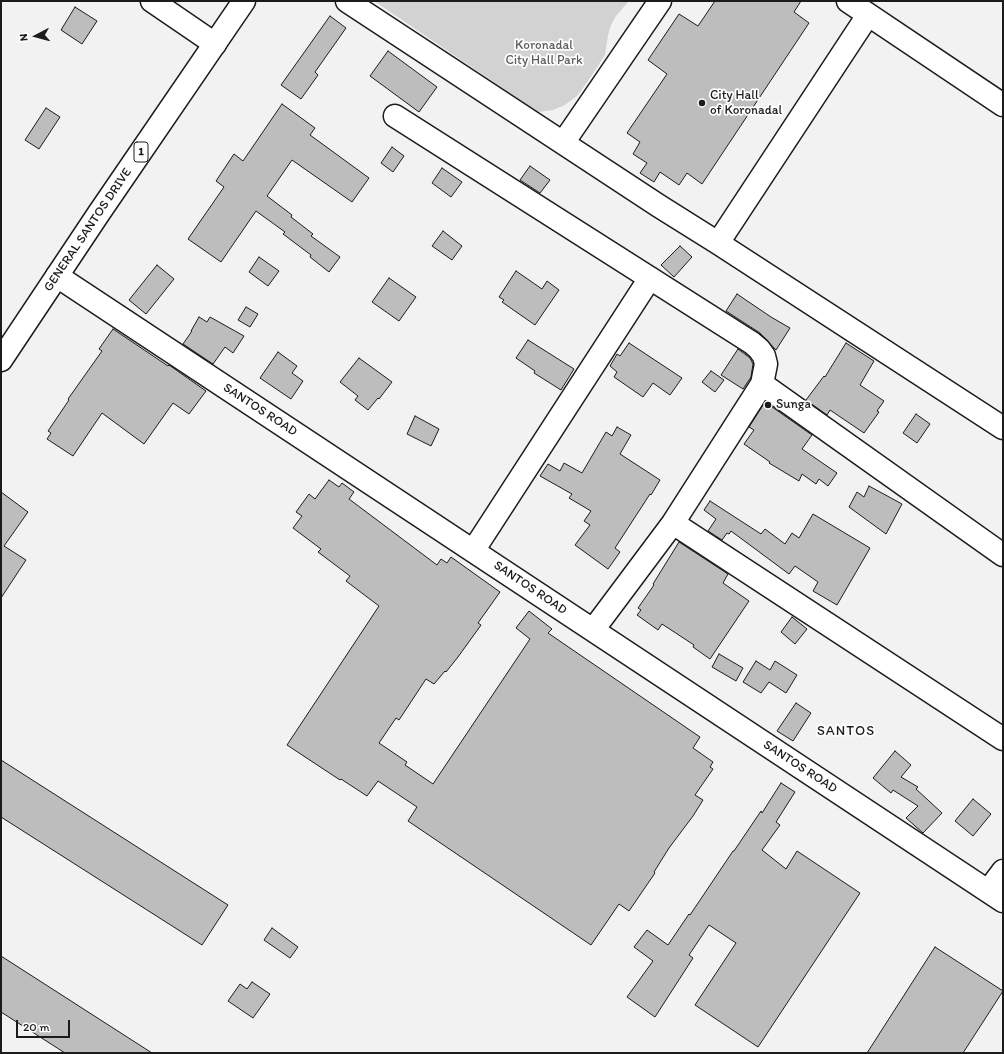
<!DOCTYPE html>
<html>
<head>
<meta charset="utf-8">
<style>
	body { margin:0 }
	#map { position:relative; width:1004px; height:1054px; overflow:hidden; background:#f2f2f2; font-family:Itim,sans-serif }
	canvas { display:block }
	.frame { position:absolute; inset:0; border:2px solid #1c1c1c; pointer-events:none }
	.north { position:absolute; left:16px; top:16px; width:40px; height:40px; -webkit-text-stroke:3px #fff; paint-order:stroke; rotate:264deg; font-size:11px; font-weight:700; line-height:16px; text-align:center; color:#1c1c1c }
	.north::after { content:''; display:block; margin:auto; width:14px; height:18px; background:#1c1c1c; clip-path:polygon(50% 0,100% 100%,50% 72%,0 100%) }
	.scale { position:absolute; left:16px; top:1020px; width:54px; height:18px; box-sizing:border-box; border:2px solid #1c1c1c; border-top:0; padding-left:5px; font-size:12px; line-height:14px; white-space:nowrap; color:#1c1c1c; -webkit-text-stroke:3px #fff; paint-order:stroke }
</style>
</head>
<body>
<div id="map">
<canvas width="1004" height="1054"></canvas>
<div class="frame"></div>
<div class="north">N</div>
<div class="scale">20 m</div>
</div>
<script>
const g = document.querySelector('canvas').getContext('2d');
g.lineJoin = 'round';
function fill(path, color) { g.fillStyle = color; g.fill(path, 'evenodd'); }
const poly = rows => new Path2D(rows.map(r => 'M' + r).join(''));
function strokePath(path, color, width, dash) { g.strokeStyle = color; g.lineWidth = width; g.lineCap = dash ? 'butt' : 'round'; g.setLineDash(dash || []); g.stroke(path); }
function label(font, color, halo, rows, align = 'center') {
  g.font = font + ' Itim,sans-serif'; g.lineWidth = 3.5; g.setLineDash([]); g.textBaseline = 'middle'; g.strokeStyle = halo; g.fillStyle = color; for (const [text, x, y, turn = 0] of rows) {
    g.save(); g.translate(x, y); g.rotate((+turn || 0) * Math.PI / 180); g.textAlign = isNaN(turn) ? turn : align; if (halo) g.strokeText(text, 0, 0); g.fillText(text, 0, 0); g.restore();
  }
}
fill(poly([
	[374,1,629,1,616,16,611,25,608,35,605,55,590,78,578,95,565,105,553,110,538,112]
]), '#d2d2d2');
const building = poly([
	[715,1,801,1,794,12,809,23,702,184,687,173,679,185,660,172,654,182,640,173,647,163,633,154,640,142,627,133,667,74,648,60,679,14,698,26,715,1],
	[75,7,97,21,82,44,61,30,75,7],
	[330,16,346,28,315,72,318,75,301,99,281,85,330,16],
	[388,51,437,87,419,112,370,76,388,51],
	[282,104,315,128,310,135,369,178,352,202,292,160,267,196,292,215,291,217,313,234,311,236,340,257,329,272,310,257,311,255,283,234,285,232,256,211,221,262,188,239,224,187,216,181,234,154,243,161,282,104],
	[46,108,60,117,39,149,25,140,46,108],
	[392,147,404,156,393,172,381,163,392,147],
	[530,166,550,180,540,193,520,180,530,166],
	[442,168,462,182,451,197,432,183,442,168],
	[443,231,462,246,452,260,432,246,443,231],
	[680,246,692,257,674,277,661,265,680,246],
	[259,257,279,271,268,286,249,272,259,257],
	[157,265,174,279,146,314,129,300,157,265],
	[516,271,542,289,547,281,559,290,535,325,502,302,504,300,499,297,516,271],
	[389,278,416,297,399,321,372,302,389,278],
	[737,294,771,317,790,328,776,350,760,333,726,311,737,294],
	[246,307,258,314,250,327,238,320,246,307],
	[199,317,207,322,210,317,244,336,233,353,225,347,213,364,183,344,192,331,191,331,199,317],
	[113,329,168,366,169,365,206,391,189,414,173,403,144,444,102,413,73,456,47,439,51,433,48,431,69,400,68,399,102,351,99,349,113,329],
	[528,340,574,369,561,390,534,373,535,371,516,358,528,340],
	[629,343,682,378,670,395,653,383,643,397,614,377,617,372,610,366,617,354,620,356,629,343],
	[846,343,874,361,860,385,884,401,877,411,879,412,864,433,830,410,827,415,806,400,824,376,825,377,846,343],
	[738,349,750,358,753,364,751,377,743,389,721,375,738,349],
	[278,352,297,366,292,373,303,381,291,399,260,378,278,352],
	[359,358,392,382,379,399,378,398,368,410,355,400,358,396,340,382,359,358],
	[711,371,724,380,715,392,702,382,711,371],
	[765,402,812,435,802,449,837,473,828,486,819,479,816,484,802,474,799,481,769,463,770,462,744,444,754,430,749,427,765,402],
	[916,414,930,424,917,443,903,433,916,414],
	[415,416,439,429,431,446,407,434,415,416],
	[617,427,631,435,620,454,660,480,651,495,650,494,615,548,620,552,608,569,575,545,590,525,584,521,591,511,569,498,572,494,540,476,548,464,560,471,564,463,582,473,606,432,612,436,617,427],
	[329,480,339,487,342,483,354,492,349,499,437,565,441,559,447,563,451,557,500,592,478,623,481,625,458,657,446,672,445,671,434,684,426,679,399,720,396,718,379,743,407,762,405,765,433,784,530,639,516,628,529,611,552,629,548,633,700,737,693,748,713,762,710,767,713,769,695,795,703,800,693,816,669,848,654,872,655,873,629,911,619,904,591,945,408,821,417,807,378,781,367,796,341,779,340,780,287,745,379,606,346,581,350,576,318,552,321,549,293,528,302,516,296,512,309,494,315,499,329,480],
	[869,486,902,504,886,534,849,507,857,492,864,497,869,486],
	[1,492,28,512,4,546,26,560,1,598,1,492],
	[710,501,761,534,765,529,785,544,792,533,799,538,813,514,870,548,837,605,813,591,818,582,795,566,789,574,731,531,729,534,727,533,722,540,708,531,716,519,704,510,710,501],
	[679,542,728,574,723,583,749,601,710,659,693,647,694,645,662,624,658,630,637,615,641,610,638,608,654,585,653,584,679,542],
	[792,617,807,629,795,644,781,632,792,617],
	[719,654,743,668,736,681,712,667,719,654],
	[756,661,770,670,775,661,797,675,786,693,769,682,761,693,743,682,756,661],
	[796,703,811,713,793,741,777,731,796,703],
	[895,751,911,765,901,777,918,787,916,789,942,813,923,833,906,818,918,806,893,790,891,793,873,778,895,751],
	[1,760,228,905,202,945,1,817,1,760],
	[781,783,795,792,776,822,780,825,762,850,786,869,797,851,860,893,758,1047,695,1005,736,943,709,925,689,955,693,958,655,1017,627,997,653,961,634,947,647,930,668,945,689,914,690,915,733,851,734,851,761,811,762,813,781,783],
	[973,799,991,814,973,836,955,821,973,799],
	[272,928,298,947,290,958,264,940,272,928],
	[935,947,1003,991,963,1053,867,1053,935,947],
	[1,956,152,1053,65,1053,1,1012,1,956],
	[252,982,270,994,253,1018,228,1001,240,984,247,989,252,982]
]);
fill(building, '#bdbdbd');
strokePath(building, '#1c1c1c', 1);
const minor = poly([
	[152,1,215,44],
	[347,1,659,206,718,243,1003,428],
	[848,1,1003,105],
	[395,116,752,343,759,349,764,356,766,364,762,384],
	[563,143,660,1],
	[718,243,868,15],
	[57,276,1003,901],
	[673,523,1003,739],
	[473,551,650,278],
	[593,630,673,523,762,384,1003,555],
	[988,891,1003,871]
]);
const highway = poly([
	[1,360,99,213,244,1]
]);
strokePath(minor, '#1c1c1c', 25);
strokePath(highway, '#1c1c1c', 25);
strokePath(minor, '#fff', 22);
strokePath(highway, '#fff', 22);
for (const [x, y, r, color] of [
	[702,103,4,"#1c1c1c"],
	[768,405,4,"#1c1c1c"]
]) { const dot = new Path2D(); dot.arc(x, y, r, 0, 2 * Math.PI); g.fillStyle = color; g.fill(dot); strokePath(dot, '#fff', 1.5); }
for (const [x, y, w] of [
	[141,152,14]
]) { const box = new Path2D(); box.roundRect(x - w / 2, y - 10, w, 20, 3); g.fillStyle = '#fff'; g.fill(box); strokePath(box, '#1c1c1c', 1); }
label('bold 12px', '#1c1c1c', null, [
	["1",141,152]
]);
label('13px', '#5c5c5c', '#fff', [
	["Koronadal",544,46],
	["City Hall Park",544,61]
]);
label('13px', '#1c1c1c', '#fff', [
	["City Hall",710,96],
	["of Koronadal",710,111],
	["Sunga",776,405]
], 'left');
label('13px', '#1c1c1c', '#fff', [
	["GENERAL SANTOS DRIVE",88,230,-56],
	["SANTOS ROAD",260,410,33],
	["SANTOS ROAD",530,588,34],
	["SANTOS ROAD",800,767,33]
]);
g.letterSpacing = '1px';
label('14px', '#1c1c1c', '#fff', [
	["SANTOS",846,731]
]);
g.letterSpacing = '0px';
</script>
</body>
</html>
